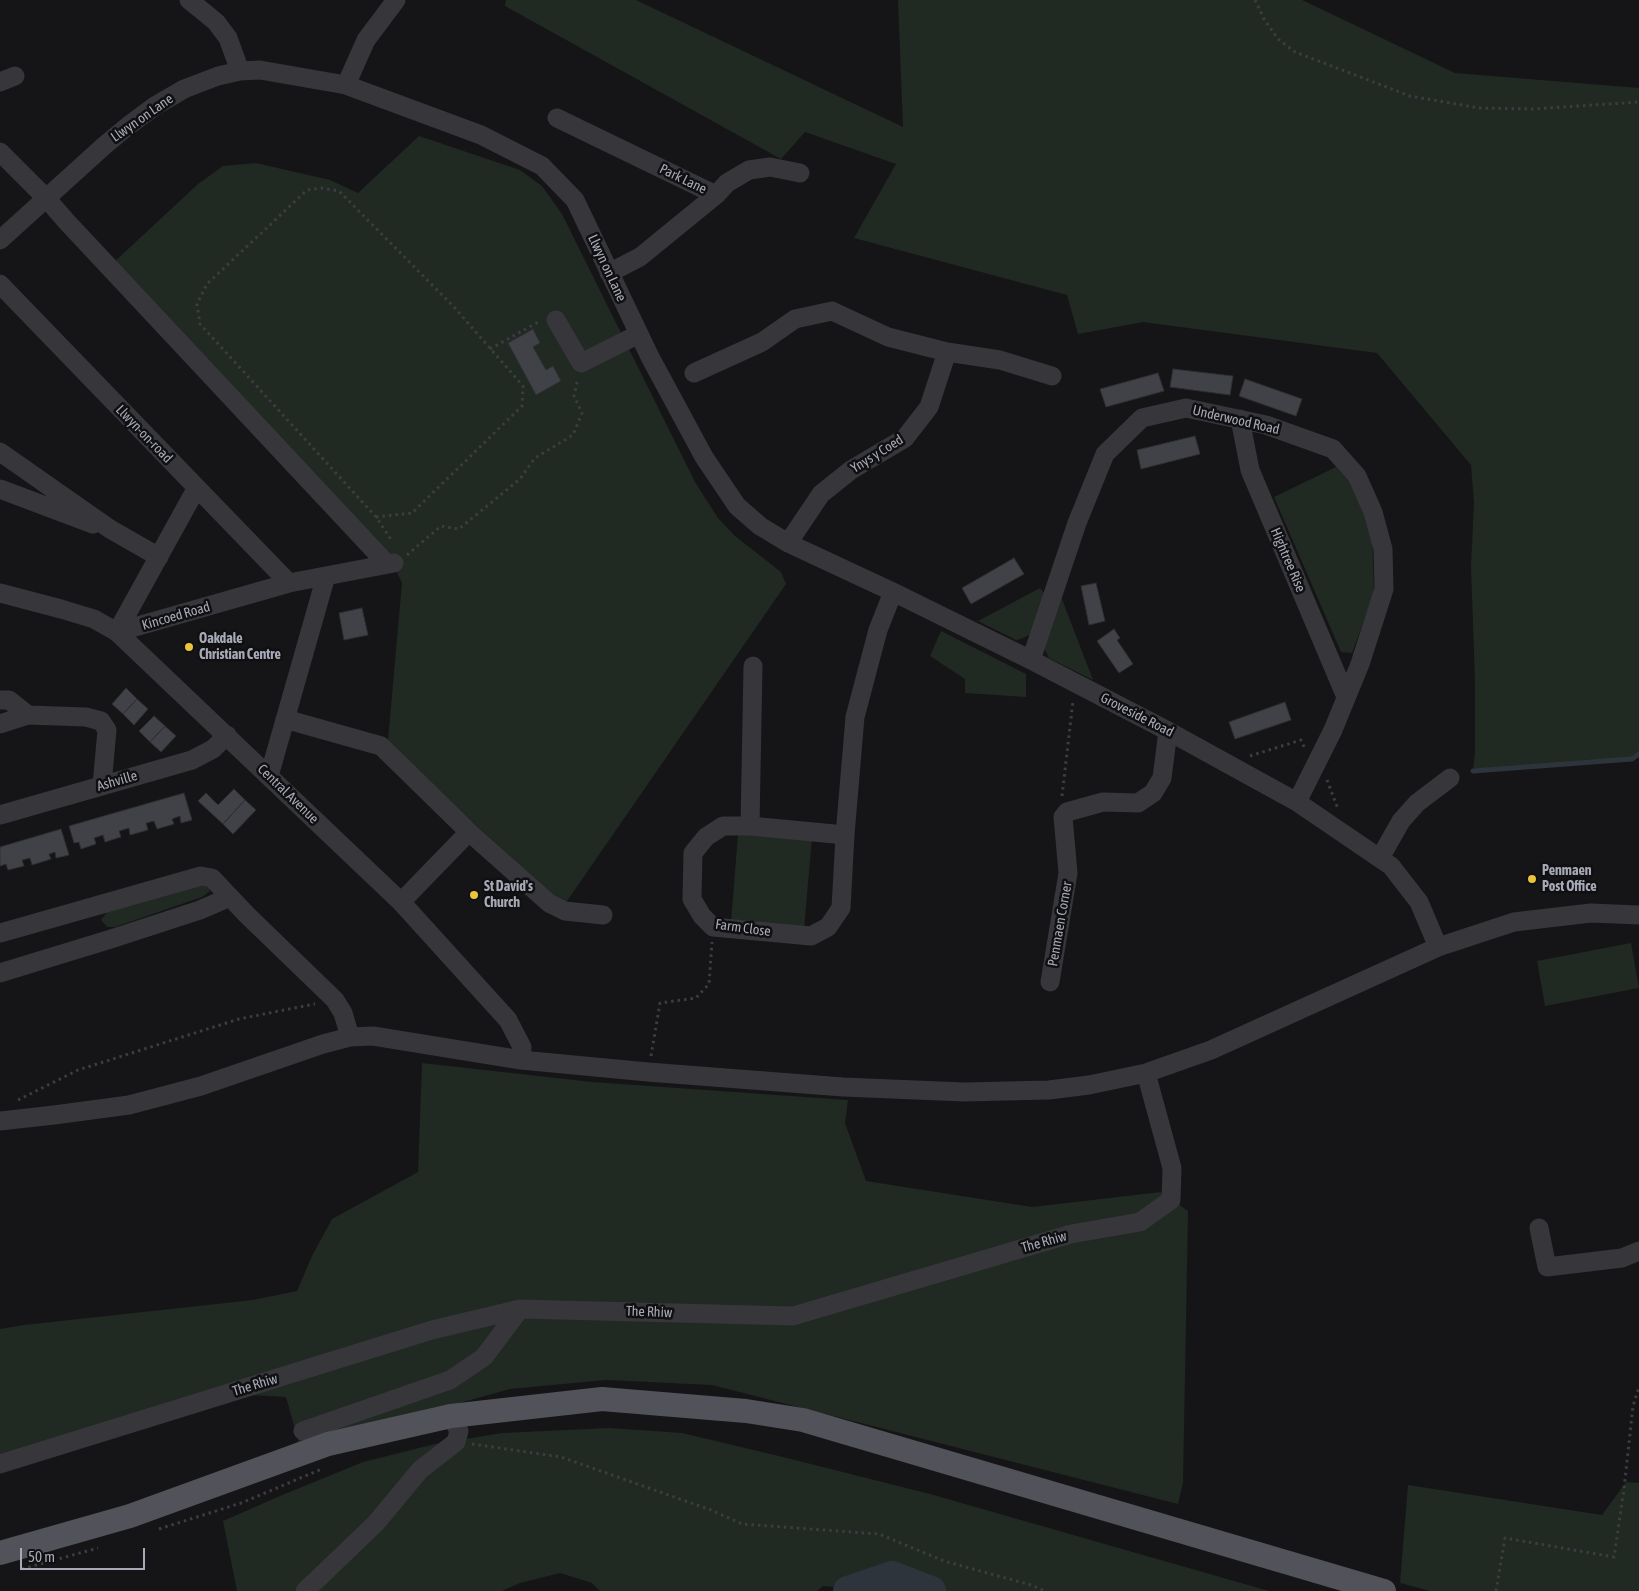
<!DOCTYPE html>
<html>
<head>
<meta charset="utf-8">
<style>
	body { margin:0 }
	#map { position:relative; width:1639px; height:1591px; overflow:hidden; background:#151517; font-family:"Asap Condensed",sans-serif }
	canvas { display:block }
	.scale { position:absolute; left:20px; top:1548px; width:125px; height:22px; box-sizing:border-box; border:2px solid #a7aab6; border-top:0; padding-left:6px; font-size:15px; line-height:18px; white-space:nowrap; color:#a7aab6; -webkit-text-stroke:4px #101012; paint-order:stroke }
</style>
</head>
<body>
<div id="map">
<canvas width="1639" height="1591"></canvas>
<div class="scale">50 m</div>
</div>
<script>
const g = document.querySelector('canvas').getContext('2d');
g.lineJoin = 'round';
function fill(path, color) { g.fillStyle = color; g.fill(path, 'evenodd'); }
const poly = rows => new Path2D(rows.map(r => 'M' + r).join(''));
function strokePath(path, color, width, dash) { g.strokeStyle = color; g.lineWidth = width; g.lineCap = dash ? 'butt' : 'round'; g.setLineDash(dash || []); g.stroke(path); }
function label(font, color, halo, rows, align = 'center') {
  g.font = font + ' "Asap Condensed",sans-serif'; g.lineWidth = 5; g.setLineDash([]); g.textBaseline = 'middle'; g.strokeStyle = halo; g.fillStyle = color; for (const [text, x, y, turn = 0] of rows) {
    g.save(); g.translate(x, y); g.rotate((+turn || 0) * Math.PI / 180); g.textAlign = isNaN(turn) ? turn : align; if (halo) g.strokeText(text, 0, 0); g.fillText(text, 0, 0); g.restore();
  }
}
fill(poly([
	[506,0,636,0,903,127,898,0,1302,0,1455,73,1639,88,1639,758,1473,771,1475,752,1475,682,1471,567,1474,502,1471,465,1377,353,1143,322,1078,334,1067,295,854,238,896,164,805,132,781,159,505,6],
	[419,136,520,170,542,186,562,214,695,482,718,518,735,536,781,572,786,584,567,901,554,895,393,751,388,740,402,583,387,551,113,263,198,184,223,166,256,163,330,180,358,193],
	[1336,467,1355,487,1372,529,1374,593,1352,653,1341,652,1274,497],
	[1040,588,1045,594,1031,634,1023,638,1016,640,978,621],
	[1060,594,1093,680,1049,658,1043,646],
	[941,631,1026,674,1026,697,965,693,965,679,930,656],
	[738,834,812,838,804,929,731,923],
	[207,883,210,891,202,897,115,927,107,927,101,920,112,906],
	[1631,943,1639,988,1545,1006,1537,961],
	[422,1063,592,1082,848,1100,845,1123,866,1181,1032,1207,1161,1192,1188,1211,1183,1483,1178,1504,712,1385,606,1380,510,1389,300,1447,286,1397,250,1395,0,1473,0,1329,24,1325,253,1300,297,1291,312,1256,332,1219,418,1172],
	[609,1428,682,1433,783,1457,930,1494,1269,1591,885,1591,823,1586,817,1591,600,1591,592,1583,560,1573,520,1583,502,1591,237,1591,223,1521,280,1496,363,1462,435,1444,502,1433],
	[1626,1482,1639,1483,1639,1591,1430,1591,1400,1583,1408,1485,1602,1515]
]), '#212923');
strokePath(poly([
	[1473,771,1632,759,1639,754]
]), '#2e343c', 5);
strokePath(poly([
	[848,1591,892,1576,931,1591]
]), '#2e343c', 30);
const building = poly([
	[533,329,540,343,533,347,546,370,553,366,561,381,536,395,508,343,533,329],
	[1173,369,1233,376,1230,395,1170,387,1173,369],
	[1158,373,1164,391,1106,407,1100,389,1158,373],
	[1245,379,1302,399,1296,416,1239,396,1245,379],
	[1195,436,1200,454,1141,469,1137,450,1195,436],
	[1014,558,1024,574,971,604,962,588,1014,558],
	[1096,583,1105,621,1089,625,1081,586,1096,583],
	[362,608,368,635,344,640,339,613,362,608],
	[1114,629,1120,638,1117,640,1133,664,1119,673,1097,641,1114,629],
	[126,688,137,699,123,714,112,704,126,688],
	[137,699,148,709,134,725,123,714,137,699],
	[1285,702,1291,720,1235,739,1229,722,1285,702],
	[154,716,165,726,150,742,139,731,154,716],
	[165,726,176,736,161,752,150,742,165,726],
	[234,789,245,800,223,824,198,801,206,793,218,805,234,789],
	[184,793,192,820,181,823,180,816,172,819,174,824,157,829,154,821,146,823,148,830,130,835,129,828,119,831,121,837,105,842,103,835,94,838,96,844,81,849,79,842,74,843,69,826,184,793],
	[245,800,256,810,233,834,223,824,245,800],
	[61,829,69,855,56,858,55,852,49,854,51,859,32,865,30,858,22,860,24,866,8,870,6,864,0,866,0,847,61,829]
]);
fill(building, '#414247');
strokePath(building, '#2f2f32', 1);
strokePath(poly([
	[1255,0,1264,19,1278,39,1295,52,1410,96,1479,108,1532,109,1639,102],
	[490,349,540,321],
	[376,517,412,513,522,406,523,386,454,307,339,191,321,188,307,190,207,284,197,304,200,324,376,517,392,541],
	[407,555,441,526,459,529,520,479,535,458,573,435,582,413,574,396,578,378],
	[1250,756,1301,740,1305,749],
	[1327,780,1338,809],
	[1062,796,1073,701],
	[651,1056,660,1003,696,998,709,984,712,942],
	[18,1100,78,1070,239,1019,315,1004],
	[472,1444,561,1457,711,1510,742,1524,879,1534,944,1561,1031,1585,1045,1591],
	[159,1529,241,1503,322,1469],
	[22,1569,98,1548],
	[1496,1591,1505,1538,1614,1557,1624,1489,1633,1406,1639,1387]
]), '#3c3d42', 3, [2.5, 4]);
strokePath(poly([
	[189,0,216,22,228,38,240,71],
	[0,82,15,76],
	[346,85,366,40,396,0],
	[557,118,716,195,640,257,609,273],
	[0,152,46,198,67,222,387,564],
	[716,195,727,183,749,170,770,167,800,173],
	[0,240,105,145,128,126,155,106,184,89,218,76,240,71,260,70,346,85,481,135,542,166,575,200,650,357,704,457,737,506,760,526,788,543,893,592,1031,660,1168,731,1297,802,1391,866,1419,902,1438,947],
	[0,284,289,583],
	[556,320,581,363,639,334],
	[947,352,1000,360,1052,376],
	[694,373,762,342,795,319,832,311,888,337,947,352,929,407,905,438,851,470,821,494,788,543],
	[1240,419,1250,470,1346,697],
	[0,452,110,529,159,557],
	[0,489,93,524],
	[196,489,117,632,289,583,394,563],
	[0,593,61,609,94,619,117,632,401,902,508,1020,522,1047,521,1060],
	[1031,660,1077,523,1105,454,1142,418,1186,408,1266,425,1333,449,1357,476,1373,512,1383,549,1384,589,1360,664,1333,730,1297,802],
	[0,700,9,700,28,715],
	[285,719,381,746,469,832,549,903,565,911,603,915],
	[0,724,28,715,86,717,101,721,107,730,102,785],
	[269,776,326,576],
	[0,815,192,760,213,749,227,735],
	[750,826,753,666],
	[845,835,750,826,723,826,706,837,693,853,692,899,702,916,713,927,811,936,828,927,841,908,845,835,855,717,878,630,893,592],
	[1380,858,1401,821,1417,803,1450,778],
	[401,902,469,832],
	[0,933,201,876,212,878,247,915,335,1000,343,1013,350,1037],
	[0,973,111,939,200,910,230,897],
	[1050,982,1068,873,1063,817,1067,812,1103,802,1138,803,1153,793,1162,778,1168,731],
	[0,1121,54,1115,129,1105,201,1086,323,1044,350,1037,373,1036,521,1060,648,1072,843,1087,964,1092,1049,1090,1089,1085,1146,1073,1211,1050,1438,947,1514,922,1591,913,1639,915],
	[1539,1228,1547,1267,1622,1258,1639,1251],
	[303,1431,450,1380,484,1357,520,1309],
	[0,1464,432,1330,520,1309,793,1316,1071,1234,1140,1222,1171,1200,1172,1168,1146,1073],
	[305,1591,376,1523,420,1470,456,1442,459,1431,451,1416]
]), '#36363b', 19);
strokePath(poly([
	[0,1553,130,1516,328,1444,451,1416,602,1399,746,1411,803,1420,1384,1591]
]), '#52535a', 24);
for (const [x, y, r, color] of [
	[189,647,5,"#eac43a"],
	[1532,879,5,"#eac43a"],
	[474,895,5,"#eac43a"]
]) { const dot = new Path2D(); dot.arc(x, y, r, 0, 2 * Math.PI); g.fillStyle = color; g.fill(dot); strokePath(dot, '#101012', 2); }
label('14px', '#a7aab6', '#101012', [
	["Llwyn on Lane",142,118,-35],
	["Park Lane",683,179,26],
	["Llwyn on Lane",607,268,65],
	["Underwood Road",1236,420,13],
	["Llwyn-on-road",144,434,46],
	["Ynys y Coed",877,454,-32],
	["Hightree Rise",1288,560,67],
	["Kincoed Road",176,616,-16],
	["Groveside Road",1137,715,27],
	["Ashville",117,781,-16],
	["Central Avenue",288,794,44],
	["Penmaen Corner",1060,924,-80],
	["Farm Close",743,928,8],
	["The Rhiw",1044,1242,-16],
	["The Rhiw",649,1312,2],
	["The Rhiw",255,1385,-17]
]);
label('bold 14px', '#a7aab6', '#101012', [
	["Oakdale",199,639],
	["Christian Centre",199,655],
	["Penmaen",1542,871],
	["Post Office",1542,887],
	["St David's",484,887],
	["Church",484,903]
], 'left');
</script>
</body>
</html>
